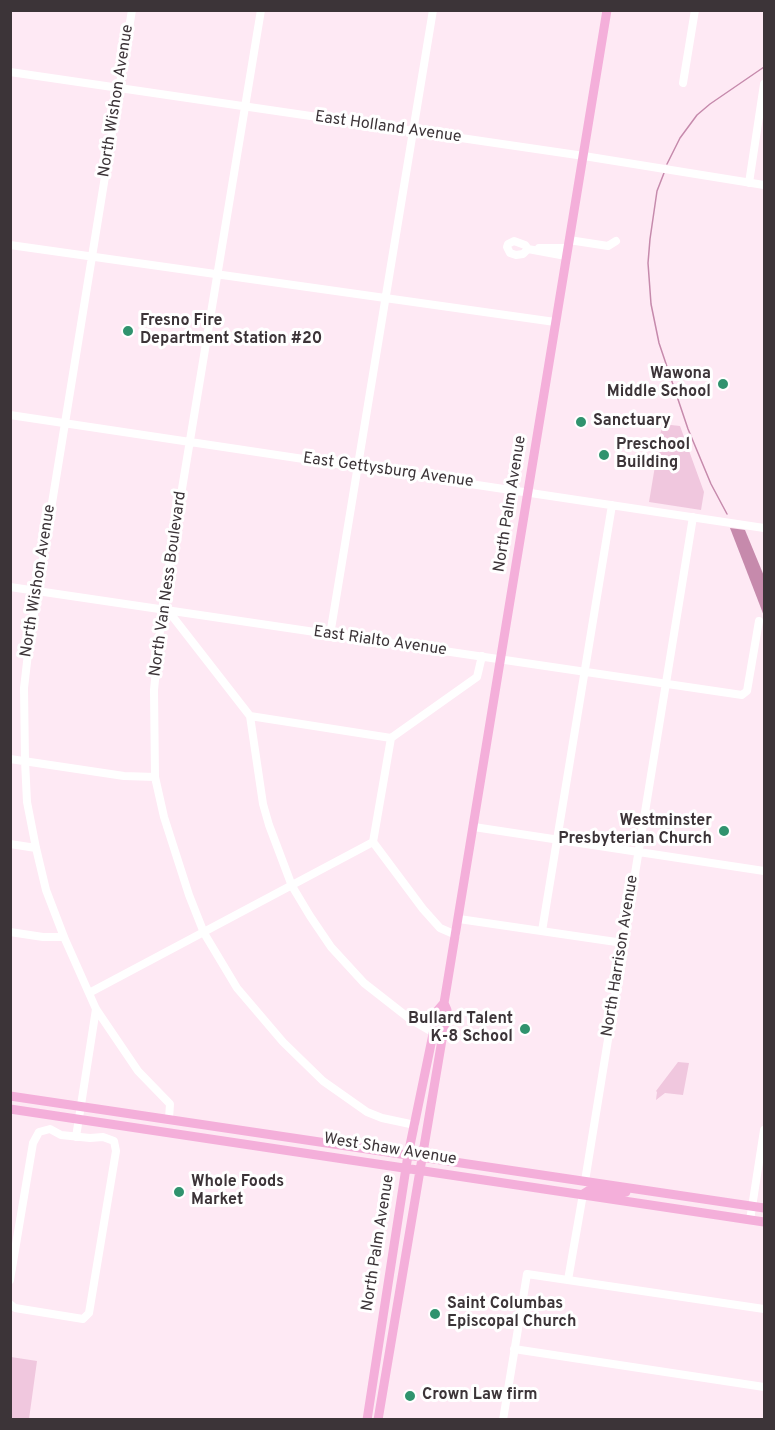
<!DOCTYPE html>
<html>
<head>
<meta charset="utf-8">
<style>
	body { margin:0 }
	#map { position:relative; width:775px; height:1430px; overflow:hidden; background:#fee9f4; font-family:Overpass,sans-serif }
	canvas { display:block }
	.frame { position:absolute; inset:0; border:12px solid #3c3438; pointer-events:none }
</style>
</head>
<body>
<div id="map">
<canvas width="775" height="1430"></canvas>
<div class="frame"></div>
</div>
<script>
const g = document.querySelector('canvas').getContext('2d');
g.lineJoin = 'round';
function fill(path, color) { g.fillStyle = color; g.fill(path, 'evenodd'); }
const poly = rows => new Path2D(rows.map(r => 'M' + r).join(''));
function strokePath(path, color, width, dash) { g.strokeStyle = color; g.lineWidth = width; g.lineCap = dash ? 'butt' : 'round'; g.setLineDash(dash || []); g.stroke(path); }
function label(font, color, halo, rows, align = 'center') {
  g.font = font + ' Overpass,sans-serif'; g.lineWidth = 6; g.setLineDash([]); g.textBaseline = 'middle'; g.strokeStyle = halo; g.fillStyle = color; for (const [text, x, y, turn = 0] of rows) {
    g.save(); g.translate(x, y); g.rotate((+turn || 0) * Math.PI / 180); g.textAlign = isNaN(turn) ? turn : align; if (halo) g.strokeText(text, 0, 0); g.fillText(text, 0, 0); g.restore();
  }
}
fill(poly([
	[662,424,680,426,704,492,701,510,649,502],
	[678,1062,689,1063,683,1095,665,1093,656,1100,657,1092,656,1091],
	[11,1357,37,1361,29,1419,11,1419]
]), '#f0c7de');
fill(poly([
	[730,528,745,530,764,576,764,616]
]), '#c68aac');
strokePath(poly([
	[667,164,680,138,697,115,710,104,764,67],
	[664,173,657,191,650,239,648,263,651,304,659,343,688,429,711,484,727,514]
]), '#c68aac', 1.5);
strokePath(poly([
	[132,10,29,645,24,688,25,761,27,802,36,848,46,890,64,937,96,1009,138,1071,170,1104,169,1119],
	[261,10,162,610,154,690,155,777,164,817,189,895,204,933,237,988,283,1042,323,1081,367,1112,382,1118,415,1125],
	[10,72,584,156,764,185],
	[683,83,695,10],
	[749,183,764,84],
	[569,240,608,246,616,241],
	[10,245,555,322],
	[539,248,568,248],
	[528,249,523,254,516,255,510,253,507,247,508,244,514,241,525,245,528,249,566,256],
	[10,415,764,528],
	[10,587,742,695,747,691,759,621],
	[166,612,173,617,250,716,263,804,269,825,292,886,310,916,331,947,364,983,410,1019,434,1033],
	[330,635,433,10],
	[250,716,391,738],
	[10,759,124,776,155,777],
	[474,827,764,871],
	[10,844,36,848],
	[459,919,623,943],
	[542,931,612,505],
	[10,932,43,937,64,937],
	[456,935,440,928,423,909,373,842,391,738,477,677,482,656],
	[89,993,373,842],
	[76,1137,96,1009],
	[585,1181,693,517],
	[750,1220,764,1130],
	[10,1280,33,1143,39,1132,50,1129,61,1135,90,1138,103,1137,114,1141,116,1151,89,1313,83,1319,15,1308,10,1304],
	[568,1280,583,1194],
	[514,1349,764,1387],
	[503,1420,527,1274,764,1309]
]), '#fff', 8);
strokePath(poly([
	[10,1096,764,1208],
	[10,1109,764,1222],
	[583,1194,591,1189,615,1192,626,1192],
	[367,1420,408,1155,438,1010,444,1003],
	[378,1420,447,1010,444,1003,607,10]
]), '#f4afda', 9);
for (const [x, y, r, color] of [
	[128,331,6,"#30936e"],
	[723,384,6,"#30936e"],
	[581,422,6,"#30936e"],
	[604,455,6,"#30936e"],
	[724,831,6,"#30936e"],
	[525,1029,6,"#30936e"],
	[179,1192,6,"#30936e"],
	[435,1314,6,"#30936e"],
	[410,1396,6,"#30936e"]
]) { const dot = new Path2D(); dot.arc(x, y, r, 0, 2 * Math.PI); g.fillStyle = color; g.fill(dot); strokePath(dot, '#fff', 2); }
label('16px', '#3c3438', '#fff', [
	["North Wishon Avenue",117,101,-81],
	["East Holland Avenue",388,128,8],
	["East Gettysburg Avenue",388,471,8],
	["North Palm Avenue",511,504,-81],
	["North Wishon Avenue",39,581,-81],
	["North Van Ness Boulevard",169,584,-82],
	["East Rialto Avenue",380,642,8],
	["North Harrison Avenue",621,956,-81],
	["West Shaw Avenue",390,1150,9],
	["North Palm Avenue",379,1243,-81]
]);
label('bold 16px', '#3c3438', '#fff', [
	["Fresno Fire",140,322],
	["Department Station #20",140,340],
	["Wawona",711,375,"right"],
	["Middle School",711,393,"right"],
	["Sanctuary",593,422],
	["Preschool",616,446],
	["Building",616,464],
	["Westminster",712,822,"right"],
	["Presbyterian Church",712,840,"right"],
	["Bullard Talent",513,1020,"right"],
	["K-8 School",513,1038,"right"],
	["Whole Foods",191,1183],
	["Market",191,1201],
	["Saint Columbas",447,1305],
	["Episcopal Church",447,1323],
	["Crown Law firm",422,1396]
], 'left');
</script>
</body>
</html>
